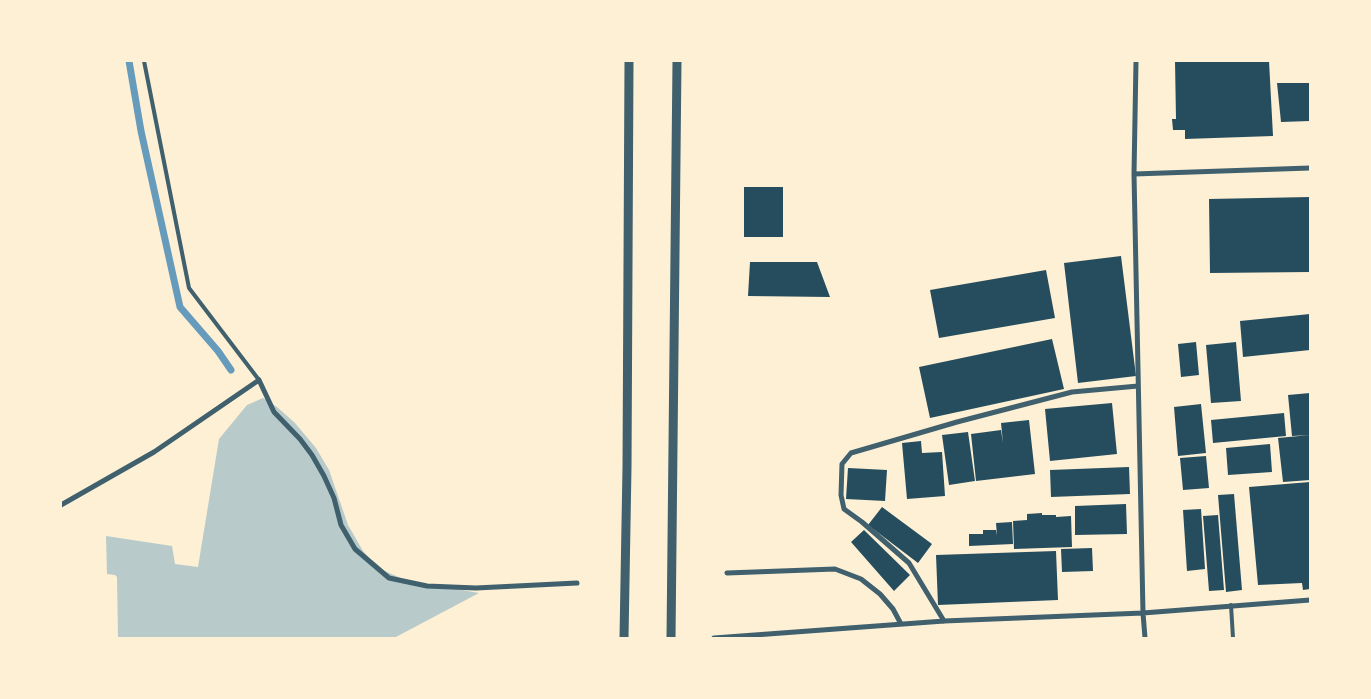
<!DOCTYPE html>
<html>
<head>
<meta charset="utf-8">
<style>
	body { margin:0 }
	#map { position:relative; width:1371px; height:699px; overflow:hidden; background:#fdf0d5; font-family:"Space Grotesk",sans-serif }
	canvas { display:block }
	.frame { position:absolute; inset:0; border:62px solid #fdf0d5; pointer-events:none }
</style>
</head>
<body>
<div id="map">
<canvas width="1371" height="699"></canvas>
<div class="frame"></div>
</div>
<script>
const g = document.querySelector('canvas').getContext('2d');
g.lineJoin = 'round';
function fill(path, color) { g.fillStyle = color; g.fill(path, 'evenodd'); }
const poly = rows => new Path2D(rows.map(r => 'M' + r).join(''));
function strokePath(path, color, width, dash) { g.strokeStyle = color; g.lineWidth = width; g.lineCap = dash ? 'butt' : 'round'; g.setLineDash(dash || []); g.stroke(path); }
fill(poly([
	[263,398,277,407,295,423,316,448,329,470,348,525,363,551,378,568,405,580,479,593,394,638,118,638,117,577,115,575,107,574,106,536,172,546,175,564,198,567,219,439,247,405]
]), '#b9caca');
strokePath(poly([
	[129,61,141,131,180,307,218,351,231,370]
]), '#669bbc', 7);
fill(poly([
	[1175,61,1269,61,1273,136,1185,139,1185,130,1173,130,1172,119,1176,119],
	[1277,83,1310,83,1310,121,1281,122],
	[744,187,783,187,783,237,744,237],
	[1310,197,1310,272,1210,273,1209,199],
	[1121,256,1136,376,1078,383,1064,263],
	[750,262,817,262,830,297,748,296],
	[1046,270,1055,318,939,338,930,290],
	[1310,314,1310,350,1243,357,1240,321],
	[1052,339,1064,389,930,418,919,367],
	[1196,342,1199,375,1181,377,1178,344],
	[1236,342,1241,401,1211,403,1206,345],
	[1310,393,1310,435,1292,436,1288,395],
	[1112,403,1117,454,1050,461,1045,409],
	[1201,404,1206,453,1178,456,1174,407],
	[1284,413,1286,436,1213,443,1211,420],
	[1029,420,1035,474,976,481,971,434,1001,430,1003,443,1001,423],
	[968,432,975,481,949,485,942,435],
	[1310,435,1310,480,1283,482,1278,438],
	[921,441,922,453,942,452,945,496,907,499,902,443],
	[1270,444,1272,472,1228,475,1226,448],
	[1206,456,1209,488,1183,490,1180,458],
	[1129,467,1130,494,1051,497,1050,470],
	[848,468,887,470,885,501,846,499],
	[1310,482,1310,589,1303,590,1302,583,1258,585,1249,487],
	[1234,494,1242,590,1226,592,1218,495],
	[1126,504,1127,534,1075,535,1075,506],
	[882,507,932,544,918,563,868,525],
	[1201,509,1205,569,1187,571,1183,510],
	[1042,513,1042,515,1056,515,1056,517,1071,516,1072,547,1014,549,1013,521,1027,520,1027,514],
	[1218,515,1224,590,1209,591,1203,516],
	[1012,522,1013,544,969,546,969,534,983,534,983,530,996,530,997,536,996,523],
	[864,530,910,575,894,591,851,542],
	[1092,548,1093,571,1062,572,1061,549],
	[1056,551,1058,600,938,605,936,555]
]), '#264d5e');
strokePath(poly([
	[144,61,189,288,259,380],
	[1231,605,1233,638]
]), '#3f606c', 4);
strokePath(poly([
	[1136,61,1134,174,1143,613,1145,638],
	[1134,174,1310,168],
	[61,505,154,452,259,380,274,412,300,439,312,455,324,476,334,498,341,525,355,549,389,578,427,586,476,588,577,583],
	[727,573,835,569,861,579,880,594,893,609,901,624],
	[944,621,909,563,862,522,844,509,841,495,842,464,851,453,957,422,1072,392,1138,386],
	[714,638,944,621,1143,613,1310,600]
]), '#3f606c', 5);
strokePath(poly([
	[624,638,627,467,629,61],
	[671,638,677,61]
]), '#3f606c', 9);
</script>
</body>
</html>
